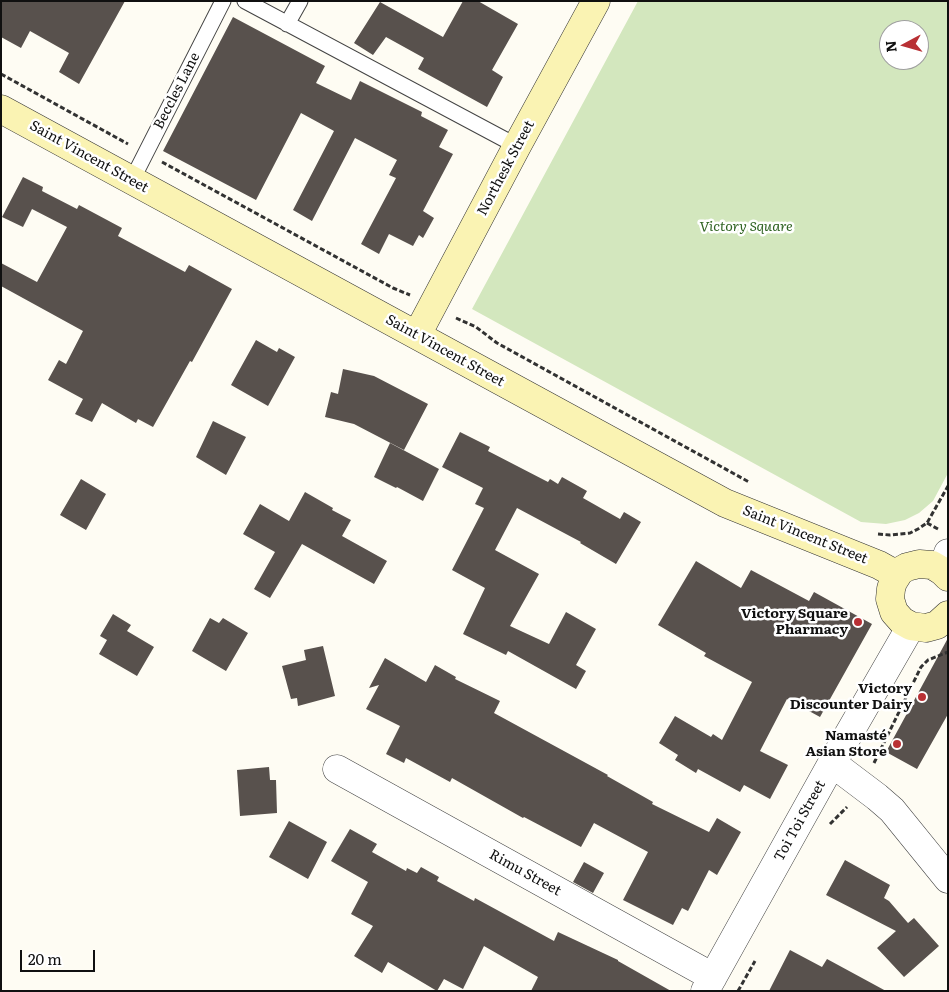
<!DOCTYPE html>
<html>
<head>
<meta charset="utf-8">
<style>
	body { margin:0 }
	#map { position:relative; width:949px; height:992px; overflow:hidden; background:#fefcf3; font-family:Literata,serif }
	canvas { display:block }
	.frame { position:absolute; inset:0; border:2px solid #101010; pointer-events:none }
	.north { position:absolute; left:879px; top:20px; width:50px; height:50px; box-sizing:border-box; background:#fff; border:1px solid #9f9f9f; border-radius:50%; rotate:264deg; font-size:14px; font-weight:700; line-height:20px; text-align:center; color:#101010 }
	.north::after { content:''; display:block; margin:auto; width:18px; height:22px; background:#b83034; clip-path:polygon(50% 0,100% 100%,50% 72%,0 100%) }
	.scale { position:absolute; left:20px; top:950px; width:75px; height:22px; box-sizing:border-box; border:2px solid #101010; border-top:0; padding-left:6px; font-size:15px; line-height:18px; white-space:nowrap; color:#101010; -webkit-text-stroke:4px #fff; paint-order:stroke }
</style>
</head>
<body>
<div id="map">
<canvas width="949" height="992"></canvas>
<div class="frame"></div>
<div class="north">N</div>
<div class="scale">20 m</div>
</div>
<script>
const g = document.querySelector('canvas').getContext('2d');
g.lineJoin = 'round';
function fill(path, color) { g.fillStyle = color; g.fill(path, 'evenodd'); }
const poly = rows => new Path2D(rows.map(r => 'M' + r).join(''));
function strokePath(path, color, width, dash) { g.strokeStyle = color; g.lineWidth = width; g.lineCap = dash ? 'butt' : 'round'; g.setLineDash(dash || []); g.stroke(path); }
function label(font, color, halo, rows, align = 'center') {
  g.font = font + ' Literata,serif'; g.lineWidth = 5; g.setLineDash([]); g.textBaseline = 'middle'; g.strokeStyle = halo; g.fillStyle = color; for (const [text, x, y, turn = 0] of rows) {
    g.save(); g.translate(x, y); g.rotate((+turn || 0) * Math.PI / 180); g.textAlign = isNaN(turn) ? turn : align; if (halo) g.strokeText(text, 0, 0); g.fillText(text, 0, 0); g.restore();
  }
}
fill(poly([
	[638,1,948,1,948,473,933,501,919,513,905,520,886,524,861,522,472,309],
	[889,30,919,30,919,60,889,60]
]), '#d3e7be');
fill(poly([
	[1,1,125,1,79,84,59,72,69,53,30,31,21,48,1,37],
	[463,1,478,1,518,24,492,70,503,77,487,107,418,69,424,58,386,37,373,55,354,43,380,2,443,37],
	[233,17,325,66,316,83,351,100,360,81,422,112,421,116,448,130,439,147,453,154,423,211,434,218,423,238,419,235,413,246,389,234,379,254,361,244,396,178,389,175,397,160,355,138,312,221,293,210,334,131,301,113,256,200,163,151],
	[23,177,43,187,42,191,77,209,79,205,122,228,118,236,185,272,189,265,232,289,192,362,190,361,153,427,138,419,136,423,102,403,92,422,75,414,83,399,48,380,59,360,66,364,83,331,1,286,1,263,37,282,67,227,32,209,23,227,2,217],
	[256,340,277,352,279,348,295,357,268,406,231,385],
	[343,369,374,376,428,404,404,450,354,424,325,417,331,392,338,394],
	[213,421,246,437,226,475,196,457],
	[460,432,490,447,488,451,548,482,550,479,558,484,562,477,587,491,583,498,620,519,624,512,641,522,616,564,580,543,581,542,517,508,495,550,539,574,510,626,549,644,566,612,596,629,576,665,586,671,576,689,508,651,506,655,463,634,485,588,452,570,484,508,475,504,483,488,442,467],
	[390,443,439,469,423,501,397,487,396,488,374,477],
	[81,479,106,494,86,530,60,515],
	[305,492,333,508,332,510,351,520,342,536,387,561,374,584,302,544,270,598,254,589,275,552,243,534,260,504,289,521],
	[696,561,741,588,751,570,809,601,814,592,872,624,820,717,787,699,760,751,788,765,770,799,744,785,740,792,698,769,696,773,675,760,678,755,659,743,675,716,711,737,713,734,722,740,752,682,704,656,706,653,658,625],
	[113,614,131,625,127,631,154,647,137,676,99,654,107,640,100,636],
	[210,618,219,623,223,618,248,633,226,671,192,651],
	[948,638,948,714,917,769,886,752],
	[323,646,335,696,298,706,297,698,291,699,282,666,306,660,304,650],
	[385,658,426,682,435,665,456,677,455,679,500,701,494,713,608,775,607,776,653,802,652,804,709,832,717,818,741,832,717,875,709,870,688,911,682,908,673,925,623,900,648,852,594,823,581,847,524,817,523,818,452,778,450,782,406,758,404,763,386,754,400,726,366,709,379,685,369,688],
	[269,767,270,780,276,780,277,813,240,816,237,770],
	[289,821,327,842,308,879,269,857],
	[350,829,377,844,372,852,406,871,407,868,417,873,421,867,439,877,437,881,474,901,475,898,554,941,558,932,618,960,618,961,671,991,531,991,538,977,484,946,463,989,444,979,437,991,388,962,382,973,354,956,373,926,351,914,368,882,331,861],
	[845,860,890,885,884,898,889,901,908,923,914,918,939,946,904,977,877,948,896,931,826,895],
	[584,862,604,873,593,893,573,882],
	[790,950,822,967,827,959,886,991,769,991]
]), '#58514d');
const lane = poly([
	[245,1,517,146],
	[287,24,300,1],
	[132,180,223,1]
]);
const street = poly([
	[942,571,948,553],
	[832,763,877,797,892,810,948,879],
	[337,769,713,977],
	[705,991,832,763,911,626]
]);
const secondary = poly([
	[1,109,725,503,879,565,897,575],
	[417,335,517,146,596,1],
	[948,577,942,571,932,565,919,564,907,567,900,571,893,582,891,589,890,599,894,612,902,621,911,626,926,628,937,625,948,615]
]);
strokePath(lane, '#434343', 17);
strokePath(street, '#434343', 29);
strokePath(secondary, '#323232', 29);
strokePath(poly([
	[1,74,128,144],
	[162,162,393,288,410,295],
	[456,318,476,327,497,343,749,482],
	[927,523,938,529],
	[878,534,890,535,910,533,918,529,927,523,948,486],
	[874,763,921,667,928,660,948,652],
	[830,824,847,807],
	[738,991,755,961]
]), '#323232', 3, [5, 2.5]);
strokePath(lane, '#fff', 15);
strokePath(street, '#fff', 28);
strokePath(secondary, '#faf3b3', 28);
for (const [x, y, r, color] of [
	[858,622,5,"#b83034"],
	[922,697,5,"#b83034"],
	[897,744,5,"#b83034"]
]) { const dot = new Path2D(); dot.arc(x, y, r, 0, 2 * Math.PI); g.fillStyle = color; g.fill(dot); strokePath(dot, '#fff', 2); }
label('14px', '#101010', '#fff', [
	["Beccles Lane",177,91,-63],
	["Saint Vincent Street",89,157,29],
	["Northesk Street",506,168,-62],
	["Saint Vincent Street",445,351,29],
	["Saint Vincent Street",805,535,22],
	["Toi Toi Street",800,821,-61],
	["Rimu Street",525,873,29]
]);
label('italic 14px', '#306423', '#fff', [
	["Victory Square",746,227]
]);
label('bold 14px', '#101010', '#fff', [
	["Victory Square",848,614],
	["Pharmacy",848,630],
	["Victory",912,689],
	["Discounter Dairy",912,705],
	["Namasté",887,736],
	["Asian Store",887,752]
], 'right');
</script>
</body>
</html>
